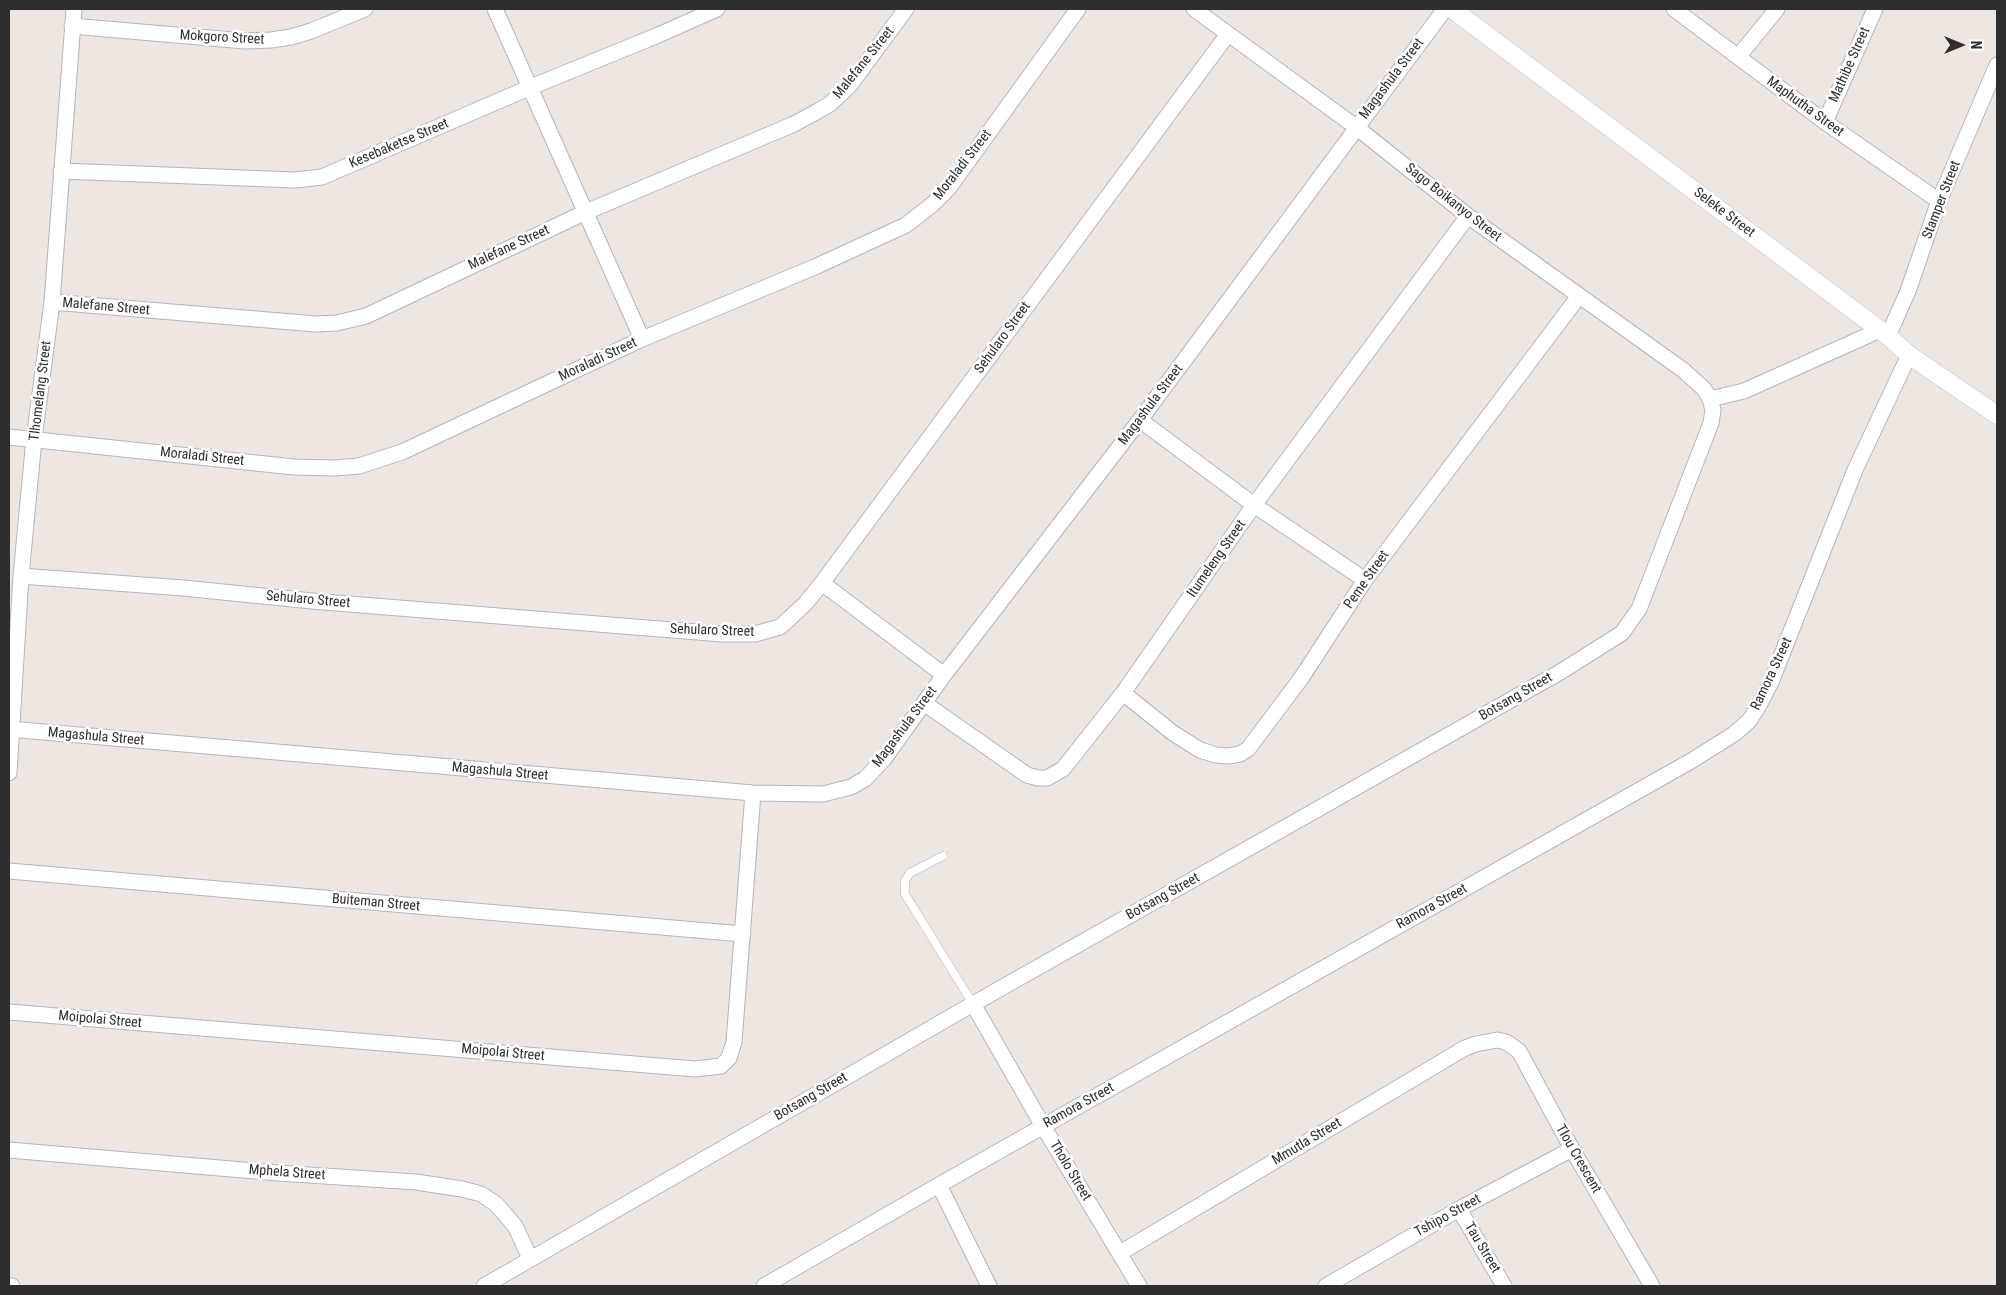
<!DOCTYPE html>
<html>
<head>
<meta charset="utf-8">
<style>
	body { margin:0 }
	#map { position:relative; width:2006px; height:1295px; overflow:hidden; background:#eee7e1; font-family:"Roboto Condensed",sans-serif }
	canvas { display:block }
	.frame { position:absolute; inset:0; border:10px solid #2e2e2e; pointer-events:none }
	.north { position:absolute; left:1936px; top:20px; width:50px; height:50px; -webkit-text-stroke:4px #fff; paint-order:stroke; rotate:90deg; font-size:14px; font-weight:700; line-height:20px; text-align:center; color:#2e2e2e }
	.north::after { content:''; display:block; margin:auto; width:18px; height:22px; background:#2e2e2e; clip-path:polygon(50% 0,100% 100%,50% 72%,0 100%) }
</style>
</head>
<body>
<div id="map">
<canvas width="2006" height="1295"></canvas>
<div class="frame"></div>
<div class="north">N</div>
</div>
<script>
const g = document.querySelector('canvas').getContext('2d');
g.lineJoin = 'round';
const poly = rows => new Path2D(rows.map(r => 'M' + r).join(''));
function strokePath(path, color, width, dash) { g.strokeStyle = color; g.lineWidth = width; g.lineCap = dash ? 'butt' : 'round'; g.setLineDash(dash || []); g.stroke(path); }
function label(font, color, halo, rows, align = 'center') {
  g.font = font + ' "Roboto Condensed",sans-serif'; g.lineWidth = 5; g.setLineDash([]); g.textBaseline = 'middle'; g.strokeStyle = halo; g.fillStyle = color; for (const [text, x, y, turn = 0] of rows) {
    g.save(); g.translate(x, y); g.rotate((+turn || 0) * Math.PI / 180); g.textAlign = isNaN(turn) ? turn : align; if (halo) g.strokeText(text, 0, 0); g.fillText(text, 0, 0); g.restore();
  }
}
const service = poly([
	[943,856,910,873,905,881,905,894,973,1004]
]);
const minor = poly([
	[495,9,642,339],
	[1674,9,1825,122,1939,201],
	[72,26,245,41,271,40,291,37,311,31,365,9],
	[1738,57,1777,9],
	[1825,122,1875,9],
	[61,171,295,180,322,177,531,87,656,36,717,9],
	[52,302,316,324,337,323,366,316,586,212,794,124,818,111,830,104,850,85,906,9],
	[1888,336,1908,291,1939,201,1997,65],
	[1710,399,1744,391,1880,330],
	[1140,420,1254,505,1365,580],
	[9,437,294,467,335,468,359,466,402,452,642,339,817,266,906,225,933,204,948,189,1078,9],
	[21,576,183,588,312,601,722,634,755,634,780,627,805,604,822,583,1228,34],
	[822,583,944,675],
	[1123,693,1173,733,1200,750,1216,755,1228,756,1240,754,1248,749,1302,677,1365,580,1579,296],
	[924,703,1027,775,1038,778,1047,778,1063,769,1123,693,1254,505,1468,216],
	[9,729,753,793,823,794,851,787,865,779,884,759,944,675,1140,420,1445,9],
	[9,773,21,576,34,439,52,302,74,9],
	[9,871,743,934],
	[973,1004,1043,1126,1139,1286],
	[9,1012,695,1069,721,1066,729,1058,734,1042,753,793],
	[9,1150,278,1173,416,1182,462,1189,481,1194,496,1204,515,1226,530,1258],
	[939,1185,989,1286],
	[1459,1209,1504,1286],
	[1120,1253,1465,1048,1476,1044,1497,1040,1506,1042,1519,1051,1572,1149,1652,1286],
	[9,1286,12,1286],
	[484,1286,973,1004,1562,671,1622,633,1639,609,1711,423,1713,410,1710,399,1704,389,1683,370,1468,216,1356,127,1194,9],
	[764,1286,939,1185,1691,761,1734,734,1749,721,1758,707,1771,682,1855,470,1909,355],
	[1326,1286,1459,1209,1572,1149]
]);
const tertiary = poly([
	[1452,9,1888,336,1909,355,1997,415]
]);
strokePath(service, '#b2b5bd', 9);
strokePath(minor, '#b2b5bd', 17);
strokePath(tertiary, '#b2b5bd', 19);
strokePath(service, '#fff', 8);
strokePath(minor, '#fff', 15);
strokePath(tertiary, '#fff', 18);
label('14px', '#2e2e2e', '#fff', [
	["Mokgoro Street",222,38,3],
	["Malefane Street",864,63,-51],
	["Mathibe Street",1850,65,-66],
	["Magashula Street",1392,79,-53],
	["Maphutha Street",1805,107,36],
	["Kesebaketse Street",399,144,-23],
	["Moraladi Street",963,165,-52],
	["Stamper Street",1942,200,-69],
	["Sago Boikanyo Street",1453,203,38],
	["Seleke Street",1724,213,37],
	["Malefane Street",509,248,-25],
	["Malefane Street",106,307,5],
	["Sehularo Street",1003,338,-54],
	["Moraladi Street",598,360,-25],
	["Tlhomelang Street",41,391,-83],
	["Magashula Street",1151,405,-53],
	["Moraladi Street",202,457,6],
	["Itumeleng Street",1217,559,-55],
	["Peme Street",1367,580,-55],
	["Sehularo Street",308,600,5],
	["Sehularo Street",712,631,2],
	["Ramora Street",1772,674,-65],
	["Botsang Street",1516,697,-30],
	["Magashula Street",905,727,-53],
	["Magashula Street",96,737,5],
	["Magashula Street",500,772,5],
	["Botsang Street",1163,897,-29],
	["Buiteman Street",376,903,5],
	["Ramora Street",1432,907,-29],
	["Moipolai Street",100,1020,5],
	["Moipolai Street",503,1053,5],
	["Botsang Street",811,1097,-30],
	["Ramora Street",1079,1106,-29],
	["Mmutla Street",1307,1142,-31],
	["Tlou Crescent",1578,1159,60],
	["Tholo Street",1070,1171,59],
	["Mphela Street",287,1173,4],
	["Tshipo Street",1448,1216,-29],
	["Tau Street",1482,1248,59]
]);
</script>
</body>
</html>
